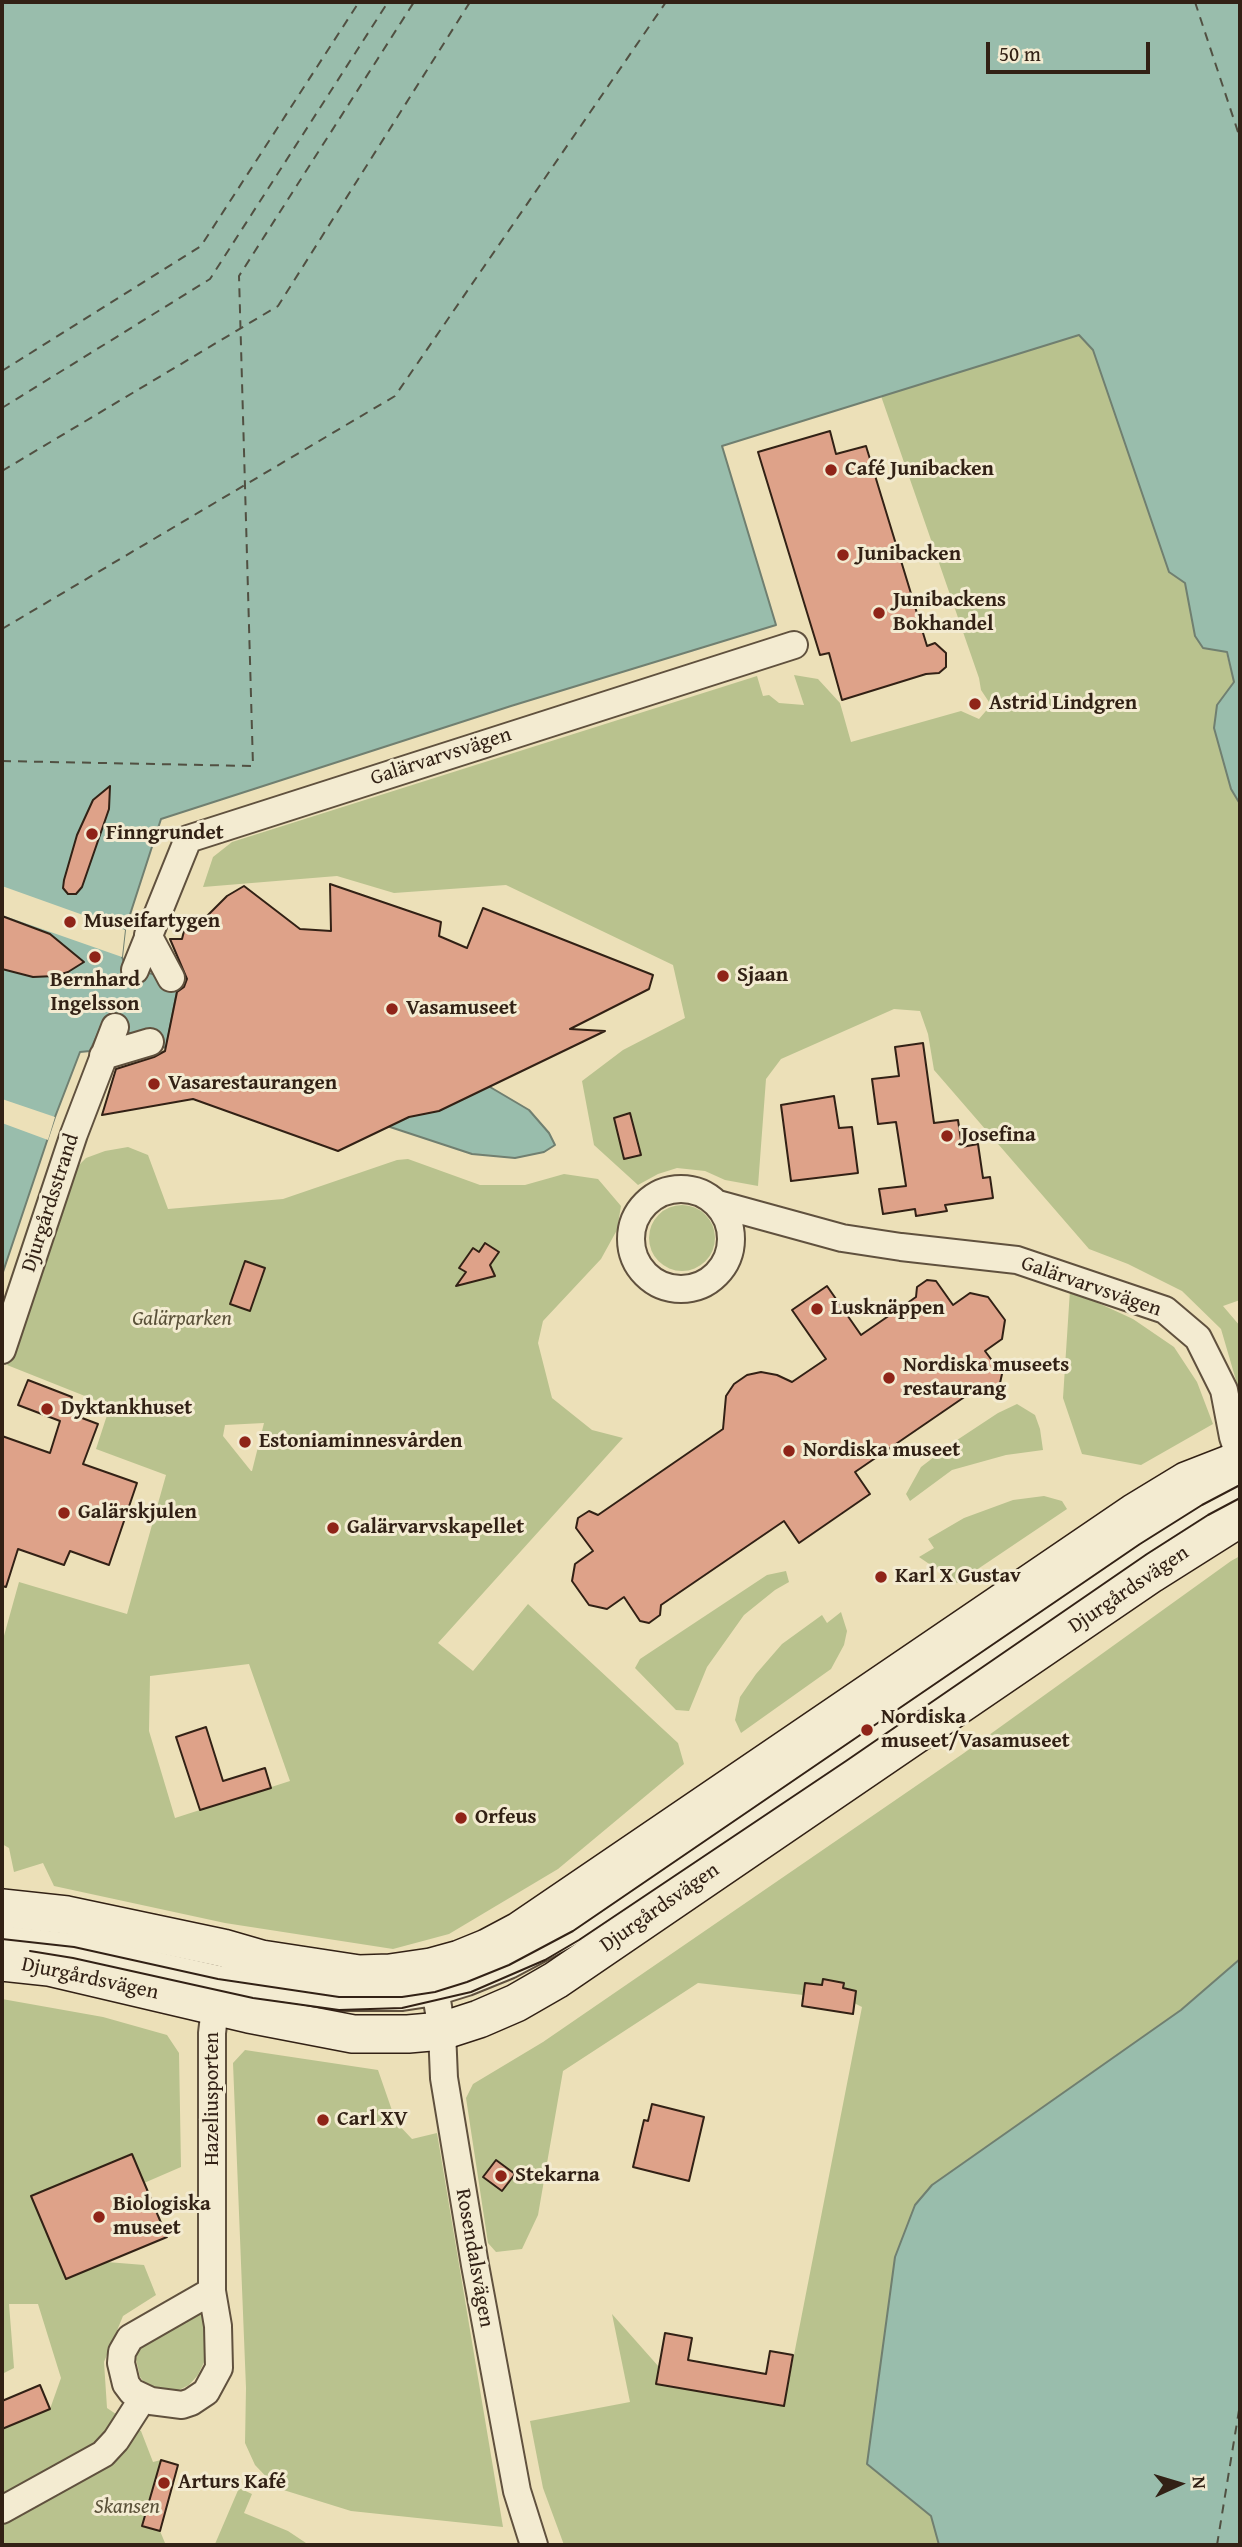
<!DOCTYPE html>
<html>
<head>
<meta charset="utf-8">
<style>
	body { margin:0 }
	#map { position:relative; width:1242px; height:2547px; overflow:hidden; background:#ece0b8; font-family:"Gentium Book Plus",serif }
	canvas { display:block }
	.frame { position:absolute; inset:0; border:4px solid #322115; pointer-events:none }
	.north { position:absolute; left:1144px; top:2449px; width:70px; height:70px; -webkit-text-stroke:5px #f3ebd1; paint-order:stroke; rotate:86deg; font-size:19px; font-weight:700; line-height:28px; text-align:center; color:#322115 }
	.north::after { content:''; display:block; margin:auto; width:24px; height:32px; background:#322115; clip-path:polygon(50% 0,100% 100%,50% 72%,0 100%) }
	.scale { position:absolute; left:986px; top:42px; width:164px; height:32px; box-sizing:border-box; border:4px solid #322115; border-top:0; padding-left:9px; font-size:21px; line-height:24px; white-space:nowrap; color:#322115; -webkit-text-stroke:5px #f3ebd1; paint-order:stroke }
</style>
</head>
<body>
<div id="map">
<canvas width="1242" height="2547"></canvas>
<div class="frame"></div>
<div class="north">N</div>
<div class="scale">50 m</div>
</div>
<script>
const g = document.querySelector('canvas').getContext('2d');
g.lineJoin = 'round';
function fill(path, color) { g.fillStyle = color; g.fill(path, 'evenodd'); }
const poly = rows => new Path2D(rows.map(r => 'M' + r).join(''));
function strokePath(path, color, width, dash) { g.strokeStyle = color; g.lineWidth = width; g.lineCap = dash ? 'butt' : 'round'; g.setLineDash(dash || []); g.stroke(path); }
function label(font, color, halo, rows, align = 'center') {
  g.font = font + ' "Gentium Book Plus",serif'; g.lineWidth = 6; g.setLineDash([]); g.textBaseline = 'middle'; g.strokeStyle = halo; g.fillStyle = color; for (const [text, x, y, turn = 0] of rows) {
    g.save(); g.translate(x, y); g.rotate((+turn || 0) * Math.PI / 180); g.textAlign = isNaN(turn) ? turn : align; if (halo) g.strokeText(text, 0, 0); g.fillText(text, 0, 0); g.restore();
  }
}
fill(poly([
	[1079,335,1093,350,1185,583,1195,636,1203,648,1226,652,1234,682,1217,705,1231,789,1240,804,1240,1300,1223,1306,1240,1326,1240,1394,1221,1329,1182,1291,1128,1264,1089,1249,934,1070,928,1034,920,1011,894,1009,781,1059,766,1079,758,1186,725,1180,705,1171,677,1168,658,1174,638,1185,594,1145,582,1081,623,1050,685,1018,673,965,506,885,394,893,337,876,203,887,213,857,232,842,757,676,763,696,769,695,779,703,804,705,794,675,818,679,840,703,851,742,961,711,979,719,991,705,981,690,979,678,881,396],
	[128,1147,148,1155,168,1209,283,1199,397,1160,408,1159,480,1185,525,1185,564,1174,598,1179,621,1206,617,1230,601,1259,543,1321,538,1343,552,1398,592,1430,623,1438,438,1643,473,1671,528,1604,678,1743,684,1764,558,1869,449,1934,393,1949,225,1923,54,1886,43,1863,14,1872,9,1848,2,1844,2,1643,19,1582,127,1614,166,1475,96,1449,110,1406,7,1365,73,1171,86,1158,105,1151],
	[264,1423,252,1471,251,1471,223,1436,225,1425],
	[249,1664,290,1781,175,1818,149,1731,150,1676],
	'649 1238a33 33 0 1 1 66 0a33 33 0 1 1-66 0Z',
	[1070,1290,1133,1319,1174,1347,1197,1382,1213,1424,1141,1465,1082,1454,1063,1398],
	[1017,1404,1035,1415,1040,1429,1043,1450,1006,1455,952,1470,910,1501,906,1494,921,1467,951,1444,998,1413],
	[1044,1496,1062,1501,1067,1509,957,1583,919,1557,934,1548,928,1539,964,1518,1013,1500],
	[1240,1556,1240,1959,1181,2010,932,2185,867,2464,931,2516,939,2545,564,2545,543,2488,530,2421,630,2402,612,2314,659,2367,656,2384,784,2406,862,2007,854,2003,856,1991,843,1988,843,1983,823,1979,822,1985,805,1983,803,1995,698,1983,563,2071,538,2215,522,2249,496,2252,488,2243,466,2098,473,2084,543,2042,964,1753,1231,1561],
	[786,1571,789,1582,775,1590,744,1615,707,1667,689,1711,676,1710,635,1668,640,1659,767,1575],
	[841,1612,847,1631,844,1645,831,1669,741,1733,735,1720,740,1697,756,1674,782,1644,822,1615,827,1623],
	[2,1999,103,2017,167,2035,179,2053,181,2167,144,2183,131,2154,31,2197,66,2279,107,2262,144,2265,156,2295,123,2316,104,2362,107,2408,141,2431,153,2462,161,2460,178,2465,160,2531,165,2543,172,2545,2,2545,2,2429,50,2409,61,2378,38,2304,9,2304,14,2368,2,2374],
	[245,2050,378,2070,396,2122,412,2139,437,2133,503,2527,351,2511,277,2488,255,2465,245,2443,246,2388,233,2063],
	[197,2313,206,2316,206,2358,198,2375,189,2385,177,2391,150,2389,140,2377,136,2359,140,2344],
	[239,2488,252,2494,244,2513,288,2531,309,2545,212,2545,215,2544]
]), '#b9c28e');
const water = poly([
	[2,2,1240,2,1240,804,1231,789,1214,728,1217,705,1234,682,1227,652,1203,648,1195,636,1185,583,1169,572,1093,350,1079,335,722,446,776,625,511,706,161,819,125,930,122,957,126,967,179,981,166,1048,103,1022,90,1051,80,1052,55,1117,2,1275,2,2],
	[409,1058,490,1087,529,1110,549,1133,555,1145,544,1152,515,1158,472,1154,384,1125,409,1058],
	[1240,1959,1240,2545,939,2545,931,2516,867,2464,895,2257,915,2205,932,2185,1181,2010,1240,1959]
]);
fill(water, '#99bdac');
strokePath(water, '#707f70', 2);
fill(poly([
	[2,886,125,930,122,957,2,915],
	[2,1099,55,1117,48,1140,2,1123]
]), '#ece0b8');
strokePath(poly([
	[1195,2,1240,138],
	[2,371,201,246,359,2],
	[2,408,210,279,388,2],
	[2,471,278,306,470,2],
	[2,629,395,396,666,2],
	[2,761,253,766,239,276,414,2],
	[1217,2545,1240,2404]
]), '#515042', 2, [9, 7]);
const building = poly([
	[830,431,836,454,866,446,927,646,935,643,946,653,946,667,939,673,926,674,842,700,829,653,820,655,758,452,830,431],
	[110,786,109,809,82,887,76,894,68,894,63,888,64,880,77,835,93,800,110,786],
	[330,884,441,922,439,936,467,948,483,908,653,975,649,989,570,1029,605,1031,439,1111,409,1117,338,1151,193,1099,102,1115,116,1069,154,1057,165,1051,177,992,184,987,187,979,170,939,182,939,186,923,206,917,227,896,244,886,300,929,331,931,330,884],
	[2,916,50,934,84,962,68,972,55,976,33,977,2,969,2,916],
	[923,1043,934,1123,958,1120,962,1147,978,1144,983,1178,990,1177,993,1198,945,1205,947,1211,916,1216,915,1209,883,1214,879,1189,906,1186,896,1122,878,1124,872,1079,899,1076,895,1047,923,1043],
	[834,1096,839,1128,852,1127,858,1173,791,1181,781,1105,834,1096],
	[630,1113,641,1155,624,1159,614,1118,630,1113],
	[485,1243,499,1252,490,1265,495,1276,456,1286,466,1272,459,1268,473,1248,479,1252,485,1243],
	[245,1261,265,1268,250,1311,230,1304,245,1261],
	[927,1280,936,1281,953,1305,970,1293,988,1297,1005,1320,1002,1339,985,1351,1002,1374,1000,1383,989,1390,979,1387,855,1472,870,1494,799,1543,784,1521,661,1605,660,1615,649,1623,640,1621,624,1597,607,1609,589,1605,572,1581,575,1564,593,1551,576,1528,578,1518,589,1511,598,1515,723,1429,726,1396,734,1384,747,1375,761,1372,777,1375,792,1382,826,1359,792,1310,827,1286,861,1335,916,1297,917,1287,927,1280],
	[28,1380,72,1397,66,1412,98,1424,83,1464,137,1483,109,1565,70,1551,64,1565,18,1549,6,1587,2,1586,2,1436,50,1453,60,1421,18,1405,28,1380],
	[206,1727,223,1781,265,1768,271,1788,200,1810,176,1737,206,1727],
	[823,1979,844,1983,843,1988,856,1991,853,2014,802,2006,805,1983,822,1985,823,1979],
	[652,2104,704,2117,689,2181,633,2167,644,2120,648,2121,652,2104],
	[132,2154,167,2237,66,2279,31,2196,132,2154],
	[496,2160,515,2174,502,2191,483,2177,496,2160],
	[665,2333,692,2338,688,2360,766,2374,770,2351,793,2355,784,2406,656,2384,665,2333],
	[40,2385,50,2409,2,2429,2,2401,40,2385],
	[161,2460,178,2465,160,2531,142,2526,161,2460]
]);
fill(building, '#dea289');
strokePath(building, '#322115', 2);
const street = poly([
	[148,935,171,978],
	[135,970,188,839,794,645],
	[103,1056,150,1042],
	'631 1239a50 50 0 1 1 100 0a50 50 0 1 1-100 0Z',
	[718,1204,842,1238,901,1247,1017,1260,1165,1310,1198,1338,1224,1390,1233,1437,1240,1458],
	[2,1350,74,1134,115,1027],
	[2,1939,74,1947,218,1979,339,1997,402,1997,435,1992,467,1982,509,1965,573,1931,1140,1544,1202,1505,1240,1485],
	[433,1976,442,2031,444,2078,475,2265,517,2491,534,2545],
	[212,2291,130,2338,122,2352,121,2363,126,2384,132,2392,151,2401,182,2405,191,2402,206,2392,219,2368,218,2326,212,2291,212,2033,217,1991],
	[2,2510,103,2454,116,2440,143,2398]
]);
const secondary = poly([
	[2,1908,67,1915,223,1948,261,1959,359,1974,390,1973,431,1967,460,1959,487,1948,519,1931,1135,1512,1186,1481,1240,1460],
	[2,1962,49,1967,249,2014,353,2034,408,2034,442,2031,479,2019,516,2003,556,1980,1151,1574,1240,1518]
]);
strokePath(street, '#60513e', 30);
strokePath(secondary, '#322115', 40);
strokePath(street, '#f3ebd1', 26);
strokePath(secondary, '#f3ebd1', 37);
strokePath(poly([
	[2,1939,74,1947,218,1979,339,1997,402,1997,435,1992,467,1982,509,1965,573,1931,1140,1544,1202,1505,1240,1485],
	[30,1951,73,1958,253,1998,339,2010,402,2008,471,1992,545,1960,579,1940,846,1761,1147,1554,1208,1515,1240,1498]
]), '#322115', 2);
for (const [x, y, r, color] of [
	[831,470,7,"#8f2418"],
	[843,555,7,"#8f2418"],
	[879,613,7,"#8f2418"],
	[975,704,7,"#8f2418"],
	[92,834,7,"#8f2418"],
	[70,922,7,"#8f2418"],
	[95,957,7,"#8f2418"],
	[723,976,7,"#8f2418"],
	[392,1009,7,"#8f2418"],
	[154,1084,7,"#8f2418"],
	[947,1136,7,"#8f2418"],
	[817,1309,7,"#8f2418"],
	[889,1378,7,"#8f2418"],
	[47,1409,7,"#8f2418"],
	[245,1442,7,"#8f2418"],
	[789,1451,7,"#8f2418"],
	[64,1513,7,"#8f2418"],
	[333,1528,7,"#8f2418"],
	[881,1577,7,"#8f2418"],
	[867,1730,7,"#8f2418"],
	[461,1818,7,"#8f2418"],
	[323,2120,7,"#8f2418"],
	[501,2176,7,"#8f2418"],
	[99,2217,7,"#8f2418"],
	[164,2483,7,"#8f2418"]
]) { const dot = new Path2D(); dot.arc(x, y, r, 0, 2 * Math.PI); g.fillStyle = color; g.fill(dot); strokePath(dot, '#f3ebd1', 2.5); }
label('bold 21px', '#322115', '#f3ebd1', [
	["Café Junibacken",845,470],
	["Junibacken",857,555],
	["Junibackens",893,601],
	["Bokhandel",893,625],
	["Astrid Lindgren",989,704],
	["Finngrundet",106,834],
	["Museifartygen",84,922],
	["Sjaan",737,976],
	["Bernhard",95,981,"center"],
	["Ingelsson",95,1005,"center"],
	["Vasamuseet",406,1009],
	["Vasarestaurangen",168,1084],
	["Josefina",961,1136],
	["Lusknäppen",831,1309],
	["Nordiska museets",903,1366],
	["restaurang",903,1390],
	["Dyktankhuset",61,1409],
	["Estoniaminnesvården",259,1442],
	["Nordiska museet",803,1451],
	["Galärskjulen",78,1513],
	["Galärvarvskapellet",347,1528],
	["Karl X Gustav",895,1577],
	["Nordiska",881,1718],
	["museet/Vasamuseet",881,1742],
	["Orfeus",475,1818],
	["Carl XV",337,2120],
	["Stekarna",515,2176],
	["Biologiska",113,2205],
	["museet",113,2229],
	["Arturs Kafé",178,2483]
], 'left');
label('21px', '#322115', '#f3ebd1', [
	["Galärvarvsvägen",441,757,-18],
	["Djurgårdsstrand",51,1203,-72],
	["Galärvarvsvägen",1091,1287,19],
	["Djurgårdsvägen",1129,1590,-34],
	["Djurgårdsvägen",660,1908,-35],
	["Djurgårdsvägen",90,1979,12],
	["Hazeliusporten",213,2099,-90],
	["Rosendalsvägen",474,2258,80]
]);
label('italic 21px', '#5a5139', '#f3ebd1', [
	["Galärparken",182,1320],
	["Skansen",127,2508]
]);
</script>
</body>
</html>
